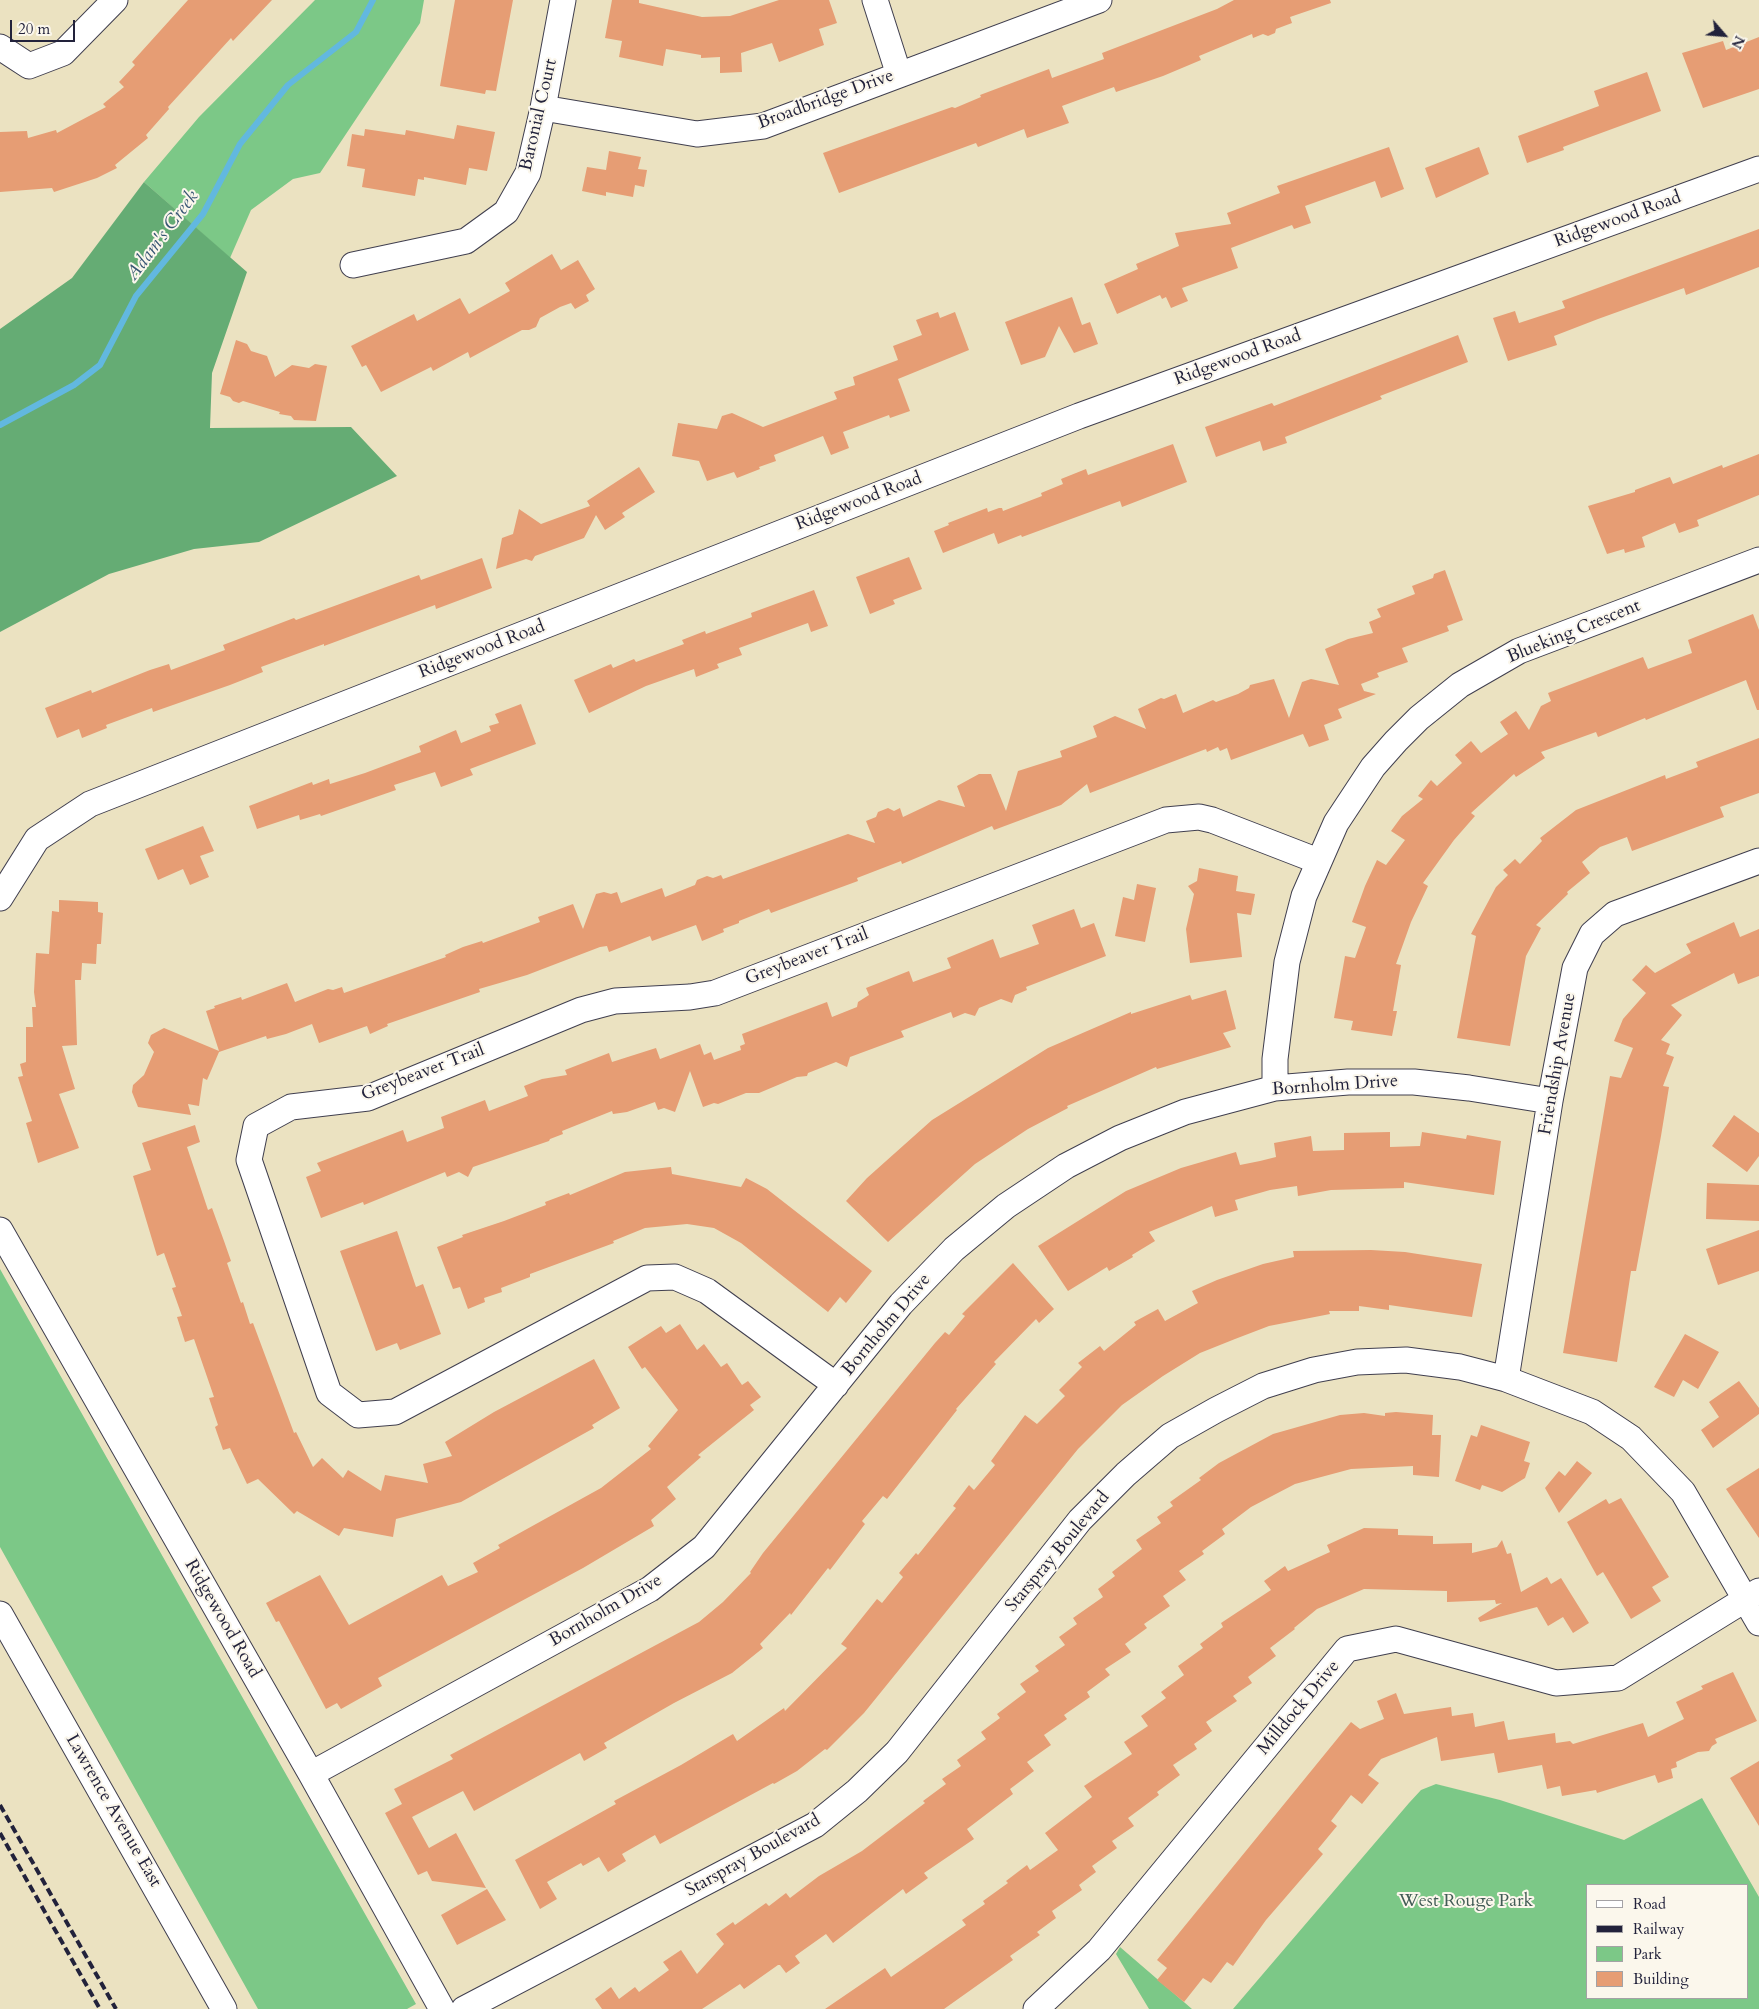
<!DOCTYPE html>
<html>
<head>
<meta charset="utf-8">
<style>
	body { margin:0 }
	#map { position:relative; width:1759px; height:2009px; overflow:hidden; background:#ebe2c1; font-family:Cardo,serif }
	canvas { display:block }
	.legend { position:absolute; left:1586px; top:1884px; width:162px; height:115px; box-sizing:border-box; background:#fbf7ec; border:1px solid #a4a2a5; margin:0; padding:6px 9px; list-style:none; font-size:15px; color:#22223b }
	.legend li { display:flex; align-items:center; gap:10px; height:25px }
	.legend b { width:25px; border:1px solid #a4a2a5 }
	.north { position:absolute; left:1699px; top:10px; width:50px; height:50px; -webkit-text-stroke:4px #fbf7ec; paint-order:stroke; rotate:117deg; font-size:14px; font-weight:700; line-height:20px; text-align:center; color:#22223b }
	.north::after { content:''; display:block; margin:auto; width:18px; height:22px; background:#22223b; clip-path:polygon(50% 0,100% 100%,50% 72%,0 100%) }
	.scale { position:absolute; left:10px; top:20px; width:65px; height:22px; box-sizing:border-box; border:2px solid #22223b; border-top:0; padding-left:6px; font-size:15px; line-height:18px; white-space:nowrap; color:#22223b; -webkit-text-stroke:4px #fbf7ec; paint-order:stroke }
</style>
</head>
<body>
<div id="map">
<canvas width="1759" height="2009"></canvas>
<ul class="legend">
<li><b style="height:6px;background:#fff"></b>Road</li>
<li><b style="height:6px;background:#22223b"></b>Railway</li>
<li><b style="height:14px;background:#7cc887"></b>Park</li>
<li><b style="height:14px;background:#e69d74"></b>Building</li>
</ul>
<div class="north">N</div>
<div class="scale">20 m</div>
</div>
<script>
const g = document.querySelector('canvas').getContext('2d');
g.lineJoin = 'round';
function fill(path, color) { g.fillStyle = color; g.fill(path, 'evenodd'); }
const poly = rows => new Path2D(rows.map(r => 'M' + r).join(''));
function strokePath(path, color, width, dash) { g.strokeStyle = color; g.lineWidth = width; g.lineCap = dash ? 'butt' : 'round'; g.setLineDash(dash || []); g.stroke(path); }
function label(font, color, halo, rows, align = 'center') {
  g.font = font + ' Cardo,serif'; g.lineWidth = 4; g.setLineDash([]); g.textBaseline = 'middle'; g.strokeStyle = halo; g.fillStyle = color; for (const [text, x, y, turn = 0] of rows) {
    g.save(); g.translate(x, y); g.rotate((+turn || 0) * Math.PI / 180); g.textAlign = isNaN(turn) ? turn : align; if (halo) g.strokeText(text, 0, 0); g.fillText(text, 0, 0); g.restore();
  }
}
fill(poly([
	[315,0,424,0,420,23,320,173,293,179,251,210,230,258,144,182,199,117],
	[0,1269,416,2004,407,2009,258,2009,0,1547],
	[1436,1784,1500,1800,1624,1840,1702,1798,1759,1897,1759,2009,1233,2009,1409,1803,1421,1790],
	[1588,1885,1748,1885,1748,1998,1588,1998],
	[1120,1947,1192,2009,1149,2009,1116,1954]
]), '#7cc887');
fill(poly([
	[144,182,247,272,212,373,210,428,351,427,397,476,259,542,194,549,109,574,0,632,0,329,72,278]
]), '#65ac74');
strokePath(poly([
	[0,425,74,385,100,365,136,296,203,214,240,144,288,85,356,32,373,0]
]), '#62b8df', 6);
fill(poly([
	[188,0,272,0,233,41,231,38,168,107,169,109,146,135,148,138,115,165,117,168,97,178,54,192,52,188,0,192,0,132,27,131,28,138,56,130,57,133,106,107,103,104,124,87,119,82,135,65,132,62],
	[455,0,513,0,496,91,486,90,485,94,440,86],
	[612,0,639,0,639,3,702,17,730,16,779,0,829,0,837,23,819,29,824,45,779,62,772,43,741,53,742,72,720,73,720,57,701,58,701,55,666,49,663,66,619,57,622,41,605,38],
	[1234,0,1330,0,1331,3,1290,17,1292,23,1276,29,1275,33,1268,36,1263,34,1253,38,1252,34,1199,56,1201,60,1163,76,1116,92,1114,87,1062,106,1069,123,1027,138,1024,129,978,147,976,143,839,193,823,153,952,107,955,108,981,97,980,95,1049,69,1052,78,1104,59,1102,53,1217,9],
	[1759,37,1759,89,1703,108,1682,53,1723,41,1726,50],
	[1647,72,1661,111,1563,147,1564,150,1527,163,1518,136,1599,106,1594,91],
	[457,125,495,132,487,171,469,168,466,185,424,177,424,180,418,179,415,196,362,187,365,169,347,166,352,134,364,136,365,129,405,135,406,130,454,139],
	[1389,147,1404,189,1381,198,1375,181,1305,206,1311,223,1294,229,1292,225,1231,248,1238,268,1182,288,1188,301,1171,308,1166,297,1162,299,1160,295,1117,314,1104,284,1138,269,1136,264,1179,246,1175,233,1231,224,1227,213,1280,193,1277,186],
	[1479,147,1489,174,1436,198,1425,168],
	[609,151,641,157,638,169,647,170,644,187,635,185,633,197,606,192,606,196,582,191,587,167,606,170],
	[1759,229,1759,267,1686,295,1684,288,1598,319,1554,336,1557,345,1508,361,1493,318,1515,311,1519,323,1565,308,1562,301],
	[552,254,561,270,578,260,595,289,586,295,589,301,575,309,571,303,560,307,540,318,536,327,529,330,522,330,470,358,468,352,433,371,431,367,381,392,366,365,362,367,351,346,414,314,417,321,460,298,469,314,510,291,505,283],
	[1072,297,1082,325,1090,322,1098,344,1074,353,1059,326,1045,357,1021,365,1005,322],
	[938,312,940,318,955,312,969,350,898,379,910,411,890,418,889,415,843,432,849,448,831,455,823,436,774,455,776,461,759,467,760,469,737,478,734,472,707,481,699,461,672,456,678,423,717,429,722,416,732,413,763,427,837,399,834,392,855,385,853,377,898,360,893,346,922,335,916,320],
	[1458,335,1468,362,1380,396,1382,399,1285,437,1287,443,1263,451,1260,441,1216,457,1205,427,1272,403,1274,406],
	[236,340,247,344,251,351,267,356,275,377,292,365,309,368,315,364,327,366,316,421,294,420,291,416,279,414,280,412,243,401,239,403,233,401,230,397,220,394],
	[1173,444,1187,482,1122,507,1120,501,1022,537,1021,535,998,544,994,533,943,553,934,531,949,525,948,523,987,508,988,512,999,508,1002,508,1003,511,1042,496,1041,493,1063,484,1061,479,1086,469,1088,475],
	[1759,454,1759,495,1697,520,1699,526,1679,533,1675,523,1642,537,1645,547,1625,553,1624,549,1607,554,1588,506,1635,492,1635,490,1670,477,1673,484,1722,465,1723,468],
	[639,467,655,492,622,513,625,517,605,530,596,515,584,538,535,556,532,561,526,559,496,569,502,538,513,534,519,509,541,524,590,506,587,501],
	[909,557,922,589,893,600,895,604,870,614,856,577],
	[482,558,492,588,436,609,435,605,324,646,324,644,261,667,263,672,230,685,153,712,152,708,106,725,107,728,82,738,79,729,57,738,45,708,91,690,92,693,150,670,169,664,171,670,225,650,223,645,294,618,296,620,419,575,421,580],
	[1445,570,1463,620,1447,626,1449,631,1402,648,1408,662,1377,673,1379,677,1361,684,1364,691,1376,694,1338,709,1342,718,1324,725,1329,740,1309,747,1303,734,1231,760,1227,748,1220,751,1218,747,1207,752,1206,749,1090,793,1087,784,1061,805,994,830,992,826,902,864,901,861,857,878,858,881,771,913,769,909,739,921,739,923,723,929,724,932,702,941,696,925,652,941,650,936,609,952,607,946,600,947,527,975,479,989,480,992,387,1024,388,1026,370,1034,367,1026,319,1043,312,1024,286,1034,267,1039,266,1036,219,1052,207,1080,203,1078,199,1106,188,1104,191,1115,138,1107,132,1092,133,1085,144,1075,154,1052,148,1043,151,1035,164,1028,219,1051,206,1011,215,1008,214,1006,241,997,242,1000,287,983,295,1002,328,989,333,990,342,987,344,993,446,957,445,955,463,947,482,941,483,943,540,922,538,917,573,904,583,929,596,894,604,892,611,894,617,892,621,903,662,888,665,897,695,885,697,880,707,876,713,878,721,875,723,879,848,834,875,843,866,821,876,817,878,812,888,808,894,811,900,808,903,817,939,800,965,807,957,786,979,774,991,774,1006,811,1018,771,1062,757,1060,751,1097,737,1093,726,1115,716,1146,729,1138,709,1161,698,1164,699,1176,694,1183,713,1213,700,1216,702,1238,694,1249,688,1250,685,1274,679,1289,718,1302,682,1311,679,1339,685,1325,649,1348,639,1373,633,1369,622,1381,617,1377,609,1415,594,1412,586,1433,578,1434,574],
	[814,590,828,626,811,632,808,623,739,648,742,655,717,664,719,668,696,677,694,669,646,686,589,713,574,680,611,664,613,668,634,659,636,662,684,644,682,640,705,631,706,634,752,617,751,613],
	[1753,614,1759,630,1759,710,1757,710,1746,680,1646,720,1645,718,1598,737,1596,732,1541,752,1545,758,1516,777,1514,774,1471,813,1475,816,1454,840,1423,883,1428,886,1411,922,1396,964,1401,965,1393,1011,1397,1011,1392,1036,1351,1030,1353,1021,1334,1018,1345,956,1355,958,1366,927,1352,922,1365,886,1377,860,1386,865,1405,840,1391,831,1402,816,1423,799,1418,796,1431,780,1437,786,1462,763,1455,755,1471,741,1481,753,1508,734,1500,722,1516,711,1529,730,1541,706,1551,701,1548,693,1643,657,1648,669,1692,653,1688,640],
	[521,704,536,744,470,769,473,775,441,787,435,772,394,785,396,790,321,816,320,814,300,820,299,815,257,829,249,806,312,782,313,785,329,779,330,784,365,773,421,752,419,746,456,730,461,743,491,731,489,726,499,723,495,714],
	[1759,738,1759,793,1720,807,1724,817,1632,851,1627,837,1600,847,1582,862,1590,873,1567,892,1568,894,1536,925,1541,928,1526,956,1510,1046,1457,1038,1476,936,1471,934,1496,887,1508,875,1503,870,1515,859,1520,864,1542,841,1540,838,1576,810,1665,775,1666,779,1698,767,1696,762],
	[203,826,214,851,200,856,209,877,190,885,183,869,158,880,145,849],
	[1199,868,1238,876,1236,891,1255,894,1251,915,1237,913,1242,957,1190,963,1186,929,1194,894,1188,886,1197,881],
	[1137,884,1156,888,1145,942,1115,936,1123,897,1134,900],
	[59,900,98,902,98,912,103,913,101,944,97,944,96,964,82,963,81,980,75,980,77,1045,62,1046,75,1089,59,1094,79,1148,38,1163,26,1123,32,1121,18,1077,23,1076,20,1064,26,1062,26,1027,33,1027,32,1007,36,1007,34,992,36,953,49,954,52,911,59,912],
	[1074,909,1081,928,1094,923,1106,956,1026,987,1027,990,1015,995,1012,1003,1001,999,979,1008,975,1016,965,1013,953,1018,951,1012,901,1031,904,1037,850,1057,847,1067,836,1062,808,1073,807,1076,797,1077,759,1093,746,1093,718,1104,714,1103,703,1107,690,1071,675,1112,664,1108,658,1110,655,1102,627,1112,613,1114,612,1111,562,1131,563,1134,550,1139,549,1141,473,1167,468,1177,459,1172,447,1177,445,1172,364,1205,363,1202,321,1218,306,1177,321,1171,317,1163,403,1130,407,1142,444,1128,441,1117,485,1100,489,1111,528,1096,524,1086,542,1079,567,1075,565,1070,609,1053,612,1062,656,1048,660,1059,700,1044,704,1055,711,1052,714,1060,741,1050,740,1046,745,1044,742,1034,827,1002,832,1017,857,1007,858,1002,869,995,866,988,909,971,913,982,951,968,947,958,993,939,1000,958,1039,944,1032,925],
	[1734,922,1740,937,1759,929,1759,976,1738,984,1734,973,1671,1005,1682,1015,1661,1040,1670,1044,1666,1054,1674,1057,1663,1086,1669,1087,1661,1136,1636,1271,1631,1271,1617,1362,1563,1353,1610,1076,1621,1078,1633,1048,1614,1041,1623,1019,1646,993,1632,980,1646,965,1655,973,1691,953,1686,944],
	[1226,990,1236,1029,1223,1033,1231,1047,1157,1069,1156,1067,1067,1106,1068,1108,1028,1129,975,1164,888,1242,846,1201,867,1178,932,1120,1048,1048,1131,1012,1131,1014,1190,995,1192,1000],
	[1734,1115,1759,1133,1759,1156,1747,1172,1712,1146],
	[195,1125,200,1142,187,1147,208,1210,212,1208,224,1241,231,1261,227,1263,241,1303,243,1302,250,1324,253,1323,294,1433,296,1432,313,1467,322,1458,343,1478,348,1470,381,1491,385,1475,428,1483,423,1464,452,1456,445,1442,494,1412,594,1359,620,1408,592,1425,594,1428,461,1502,396,1519,393,1537,344,1528,339,1536,297,1511,294,1514,258,1479,247,1484,230,1448,223,1450,215,1427,218,1425,209,1398,214,1397,194,1339,185,1342,177,1317,182,1316,172,1288,176,1287,164,1253,157,1256,133,1176,151,1170,142,1143],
	[1390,1132,1390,1147,1420,1146,1422,1132,1466,1139,1467,1135,1501,1141,1494,1195,1404,1182,1404,1188,1331,1190,1298,1196,1297,1186,1270,1190,1235,1200,1238,1210,1215,1217,1212,1206,1149,1232,1155,1241,1132,1255,1133,1257,1109,1271,1107,1267,1068,1291,1038,1246,1126,1191,1181,1168,1236,1152,1240,1165,1260,1161,1276,1157,1274,1143,1311,1136,1313,1151,1344,1150,1344,1133],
	[671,1167,672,1174,741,1187,746,1178,767,1189,872,1271,846,1303,840,1297,828,1312,741,1243,714,1228,687,1224,645,1228,613,1241,614,1243,530,1274,530,1277,501,1288,502,1292,484,1298,485,1302,468,1309,460,1287,453,1289,437,1247,463,1237,462,1235,504,1221,546,1205,545,1202,569,1193,570,1195,625,1172],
	[1707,1183,1759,1185,1759,1221,1706,1219],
	[1759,1230,1759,1271,1718,1285,1706,1249],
	[397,1231,416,1287,423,1284,441,1334,400,1350,397,1343,376,1351,340,1251],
	[1371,1250,1405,1252,1482,1264,1472,1317,1389,1305,1389,1310,1359,1306,1359,1311,1329,1311,1330,1314,1269,1326,1235,1339,1200,1353,1163,1376,1122,1405,1078,1449,864,1713,827,1750,825,1749,797,1771,774,1784,773,1783,660,1844,655,1835,622,1854,626,1861,608,1872,599,1857,583,1866,581,1863,547,1882,557,1899,540,1909,515,1860,616,1804,614,1801,681,1765,733,1734,737,1741,784,1708,785,1711,847,1648,841,1644,877,1599,882,1603,903,1577,899,1573,916,1553,918,1555,956,1508,953,1506,969,1485,974,1490,995,1465,991,1461,1025,1415,1037,1424,1065,1396,1059,1390,1082,1367,1078,1363,1100,1346,1104,1351,1136,1325,1134,1322,1158,1309,1165,1321,1198,1303,1192,1291,1217,1280,1263,1264,1294,1257,1293,1251],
	[1013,1263,1054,1309,1039,1323,1036,1319,994,1362,996,1364,956,1409,957,1410,887,1499,883,1496,862,1521,865,1524,830,1570,828,1568,791,1615,790,1613,760,1644,763,1648,732,1673,674,1703,604,1743,607,1748,584,1761,580,1753,474,1811,463,1791,412,1817,429,1848,456,1833,486,1888,432,1881,427,1871,418,1875,385,1813,402,1804,394,1789,453,1759,450,1755,469,1745,699,1622,723,1602,751,1573,750,1572,763,1553,935,1343,945,1332,949,1335,965,1316,962,1314],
	[680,1324,697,1350,704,1344,721,1367,727,1363,742,1385,748,1381,761,1397,750,1405,754,1410,698,1455,701,1457,667,1487,676,1499,651,1520,654,1526,583,1568,378,1678,382,1686,341,1709,337,1703,326,1709,279,1621,276,1622,266,1603,320,1575,349,1625,442,1575,448,1586,478,1572,473,1563,500,1548,498,1545,601,1488,651,1449,648,1446,678,1410,645,1367,642,1369,628,1347,661,1326,666,1333],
	[1685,1334,1719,1352,1698,1389,1683,1380,1674,1397,1654,1387],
	[1739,1381,1759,1408,1759,1414,1713,1448,1701,1430,1719,1417,1709,1402],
	[1396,1412,1433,1415,1432,1435,1441,1435,1439,1477,1413,1475,1413,1466,1351,1469,1295,1484,1251,1507,1222,1529,1225,1534,1202,1551,1204,1554,1179,1571,1186,1580,1163,1596,1170,1606,1144,1624,1147,1628,1125,1644,1131,1652,1105,1669,1110,1675,1087,1692,1090,1697,1064,1715,1067,1719,1044,1735,1051,1745,1027,1762,1034,1771,1010,1789,1013,1794,967,1829,974,1839,924,1873,928,1878,906,1894,903,1889,833,1943,826,1934,795,1956,800,1963,786,1973,780,1965,778,1965,744,1989,740,1984,702,2009,602,2009,595,1999,611,1987,619,1999,635,1987,639,1992,669,1970,663,1962,681,1950,697,1974,724,1944,716,1934,733,1922,735,1925,766,1903,769,1906,786,1893,790,1898,819,1876,862,1851,925,1803,923,1801,946,1784,942,1779,961,1766,957,1760,986,1739,981,1732,1000,1718,997,1714,1026,1692,1020,1684,1039,1671,1035,1666,1065,1645,1059,1637,1077,1624,1073,1618,1103,1597,1098,1589,1115,1576,1112,1572,1142,1549,1136,1540,1161,1523,1157,1517,1173,1506,1170,1502,1201,1480,1199,1478,1219,1463,1273,1434,1340,1415,1364,1413,1385,1416,1385,1413],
	[1481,1425,1530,1442,1524,1461,1530,1463,1525,1478,1502,1492,1482,1485,1480,1490,1455,1481,1471,1435,1477,1437],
	[1577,1461,1592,1473,1559,1513,1545,1488,1559,1471,1565,1476],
	[1759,1468,1759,1538,1726,1489],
	[1621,1498,1669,1577,1652,1587,1661,1601,1631,1619,1603,1572,1597,1576,1567,1522,1606,1499,1609,1504],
	[1364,1528,1398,1529,1398,1535,1433,1536,1433,1544,1472,1543,1472,1553,1497,1547,1502,1540,1507,1554,1511,1553,1521,1592,1547,1577,1551,1584,1561,1578,1589,1623,1573,1633,1563,1617,1548,1626,1537,1607,1480,1622,1478,1618,1502,1603,1496,1604,1495,1600,1447,1602,1447,1591,1364,1589,1317,1609,1294,1628,1295,1629,1270,1648,1276,1656,1248,1677,1252,1683,1233,1696,1237,1701,1206,1722,1212,1731,1194,1744,1197,1749,1173,1765,1180,1775,1157,1792,1159,1795,1128,1818,1134,1826,1112,1841,1117,1848,1092,1866,1096,1872,1079,1885,1082,1890,1052,1911,1056,1918,1037,1932,1040,1935,1010,1956,1013,1960,944,2009,825,2009,885,1968,891,1977,966,1925,962,1920,985,1904,983,1901,1008,1883,1006,1881,1027,1865,1030,1870,1058,1850,1045,1833,1092,1797,1084,1786,1132,1754,1124,1742,1148,1726,1141,1716,1166,1698,1161,1692,1184,1675,1178,1666,1203,1648,1200,1644,1223,1627,1221,1623,1271,1590,1264,1581,1285,1566,1288,1571,1330,1552,1327,1545],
	[1733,1672,1757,1721,1715,1739,1717,1743,1712,1746,1709,1751,1698,1752,1676,1762,1677,1767,1671,1769,1673,1778,1658,1783,1655,1775,1597,1793,1596,1790,1562,1796,1560,1786,1547,1789,1542,1765,1498,1773,1494,1753,1441,1761,1437,1737,1381,1759,1368,1775,1379,1783,1362,1804,1351,1795,1331,1821,1337,1826,1318,1849,1323,1854,1266,1920,1233,1966,1227,1962,1211,1983,1203,1978,1184,2002,1157,1980,1167,1968,1157,1960,1351,1722,1360,1729,1384,1719,1377,1701,1396,1693,1404,1714,1451,1707,1452,1716,1473,1713,1475,1727,1504,1721,1508,1740,1555,1733,1556,1743,1570,1741,1573,1744,1643,1723,1648,1737,1684,1719,1676,1702,1703,1689,1701,1686],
	[1759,1761,1759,1826,1730,1778],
	[487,1889,506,1920,457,1945,441,1915]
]), '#e69d74');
const minor = poly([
	[875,0,899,75],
	[0,47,29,66,63,53,115,0],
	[543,108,697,134,763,126,1099,0],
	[353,265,466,241,506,212,528,173,543,108,563,0],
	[0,898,37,839,90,804,1079,416,1759,169],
	[1275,1088,1275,1059,1287,962,1304,896,1336,823,1373,767,1396,741,1419,718,1460,685,1519,651,1759,560],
	[0,1230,311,1774,442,2009],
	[1506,1379,1550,1101,1575,968,1592,934,1615,914,1759,861],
	[836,1385,707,1291,675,1277,647,1278,395,1412,358,1415,329,1393,249,1160,256,1126,291,1107,368,1098,581,1010,615,1001,690,997,715,993,1166,820,1199,817,1212,820,1318,861],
	[0,1614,224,2009],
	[311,1774,650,1589,704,1547,901,1304,954,1249,1006,1206,1066,1166,1120,1138,1185,1112,1275,1088,1348,1082,1414,1082,1469,1088,1550,1101],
	[464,2009,815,1825,857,1791,897,1752,1080,1520,1126,1474,1170,1436,1216,1410,1263,1386,1314,1370,1357,1362,1406,1360,1460,1367,1506,1379,1592,1412,1631,1438,1683,1492,1759,1623],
	[1036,2009,1099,1950,1347,1649,1396,1639,1556,1683,1618,1678,1759,1591]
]);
strokePath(minor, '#403f4f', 27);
strokePath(minor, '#fff', 25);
strokePath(poly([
	[0,1805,116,2009],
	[0,1833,100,2009]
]), '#22223b', 4, [8, 4]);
label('18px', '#22223b', '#fbf7ec', [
	["Broadbridge Drive",826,100,-20],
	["Baronial Court",539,115,-77],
	["Ridgewood Road",1618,220,-20],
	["Ridgewood Road",1238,358,-20],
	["Ridgewood Road",859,502,-21],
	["Blueking Crescent",1574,632,-22],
	["Ridgewood Road",482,650,-21],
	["Greybeaver Trail",807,957,-21],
	["Friendship Avenue",1558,1064,-80],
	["Greybeaver Trail",423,1073,-21],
	["Bornholm Drive",1335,1086,-4],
	["Bornholm Drive",887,1325,-50],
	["Starspray Boulevard",1058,1552,-50],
	["Bornholm Drive",606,1611,-30],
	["Ridgewood Road",222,1619,60],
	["Milldock Drive",1299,1708,-50],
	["Lawrence Avenue East",113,1811,60],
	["Starspray Boulevard",753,1856,-29]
]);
label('18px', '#425c56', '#fbf7ec', [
	["West Rouge Park",1466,1902]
]);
label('italic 19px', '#385674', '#fbf7ec', [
	["Adam's Creek",163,236,-53]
]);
</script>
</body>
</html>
